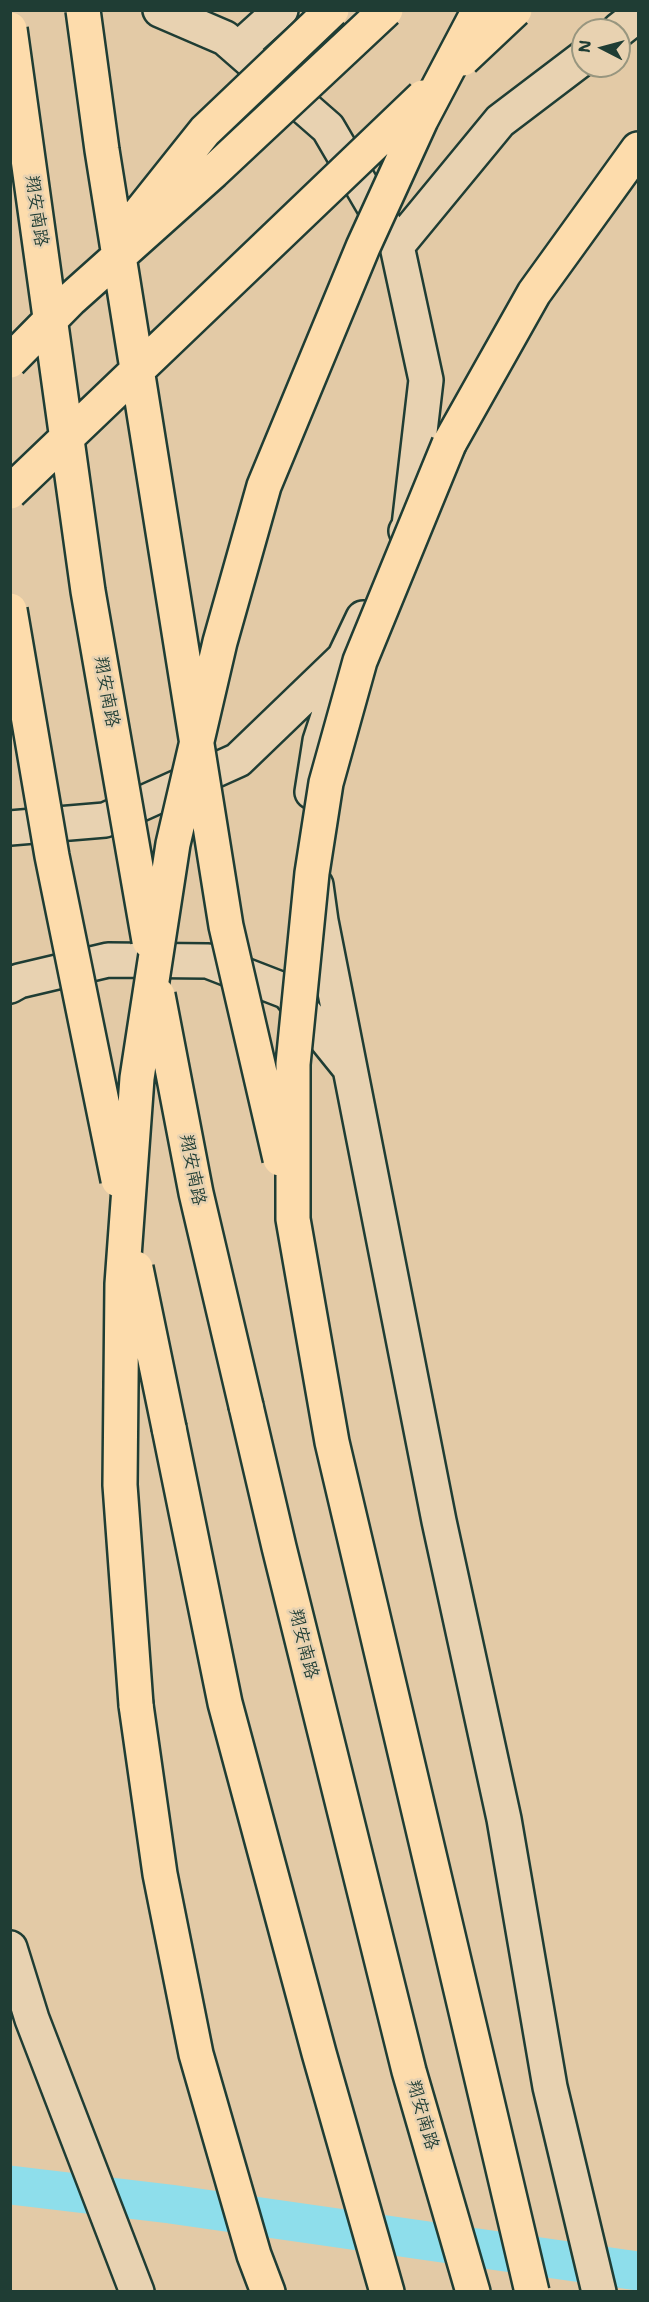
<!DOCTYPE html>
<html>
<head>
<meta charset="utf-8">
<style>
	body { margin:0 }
	#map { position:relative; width:649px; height:2302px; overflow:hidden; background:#e3caa6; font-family:"Shantell Sans",sans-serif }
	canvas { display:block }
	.frame { position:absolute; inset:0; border:12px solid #1f3d34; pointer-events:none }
	.north { position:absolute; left:571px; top:18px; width:60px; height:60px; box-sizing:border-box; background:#e8d2b1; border:2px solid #98967f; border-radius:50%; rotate:276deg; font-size:16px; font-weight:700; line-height:24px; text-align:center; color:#1f3d34 }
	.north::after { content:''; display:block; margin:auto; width:21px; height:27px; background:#1f3d34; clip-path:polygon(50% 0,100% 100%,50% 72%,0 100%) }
</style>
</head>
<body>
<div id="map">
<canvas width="649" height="2302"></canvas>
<div class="frame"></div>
<div class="north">N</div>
</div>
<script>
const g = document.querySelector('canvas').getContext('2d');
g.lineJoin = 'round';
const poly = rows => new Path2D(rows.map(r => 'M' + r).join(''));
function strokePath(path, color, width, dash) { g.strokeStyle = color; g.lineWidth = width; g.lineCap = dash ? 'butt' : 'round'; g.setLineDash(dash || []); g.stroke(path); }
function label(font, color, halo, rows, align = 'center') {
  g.font = font + ' "Shantell Sans","LXGW WenKai TC",sans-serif'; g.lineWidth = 5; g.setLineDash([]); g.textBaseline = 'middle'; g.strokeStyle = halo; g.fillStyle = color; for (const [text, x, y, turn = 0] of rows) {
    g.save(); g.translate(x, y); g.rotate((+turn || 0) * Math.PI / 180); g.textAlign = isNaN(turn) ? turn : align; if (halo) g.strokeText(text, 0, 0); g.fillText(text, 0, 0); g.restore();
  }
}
strokePath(poly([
	[10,2185,170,2204,638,2271]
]), '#8edeeb', 39);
const secondary = poly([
	[160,10,225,38,328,128,397,246,426,380,409,526,406,531],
	[619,30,638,15],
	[238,49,281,10],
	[397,246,500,121,583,58],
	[312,792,320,741,339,683],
	[10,828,105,820,238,760,344,658,363,618],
	[316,885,321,921,439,1521,504,1819,550,2087,599,2292],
	[10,986,19,981,108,960,208,961,288,992,347,1065],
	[10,1948,32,2019,137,2292]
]);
const highway = poly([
	[449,444,534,293,638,149],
	[246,1406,279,1547,409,2071,473,2292],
	[169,1428,225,1703,319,2053,387,2292],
	[136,1705,160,1874,196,2054,254,2255,268,2292]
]);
strokePath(secondary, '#1f3d34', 38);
strokePath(highway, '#1f3d34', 38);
strokePath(secondary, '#e8d2b1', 33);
strokePath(highway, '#fddcac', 33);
const highwayBridge = poly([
	[83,10,102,150,226,926,280,1159],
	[10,29,88,591,149,941],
	[463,59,515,10],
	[130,225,205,131,332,10],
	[10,361,71,299,213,172,386,10],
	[449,444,360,661,326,783,312,873,293,1064,293,1219,332,1442,532,2292],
	[10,492,423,97],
	[10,610,52,856,118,1180],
	[158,995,196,1193,246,1406],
	[136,1268,169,1428],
	[136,1705,120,1485,122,1284,137,1078,173,844,220,642,264,486,363,247,421,120,479,10]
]);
strokePath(highwayBridge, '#1f3d34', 38, []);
strokePath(highwayBridge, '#fddcac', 33);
label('18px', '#1f3d34', '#e8d2b1', [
	["翔安南路",36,211,82],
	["翔安南路",106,692,80],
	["翔安南路",192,1170,79],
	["翔安南路",303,1644,76],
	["翔安南路",422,2115,74]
]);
</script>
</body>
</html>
